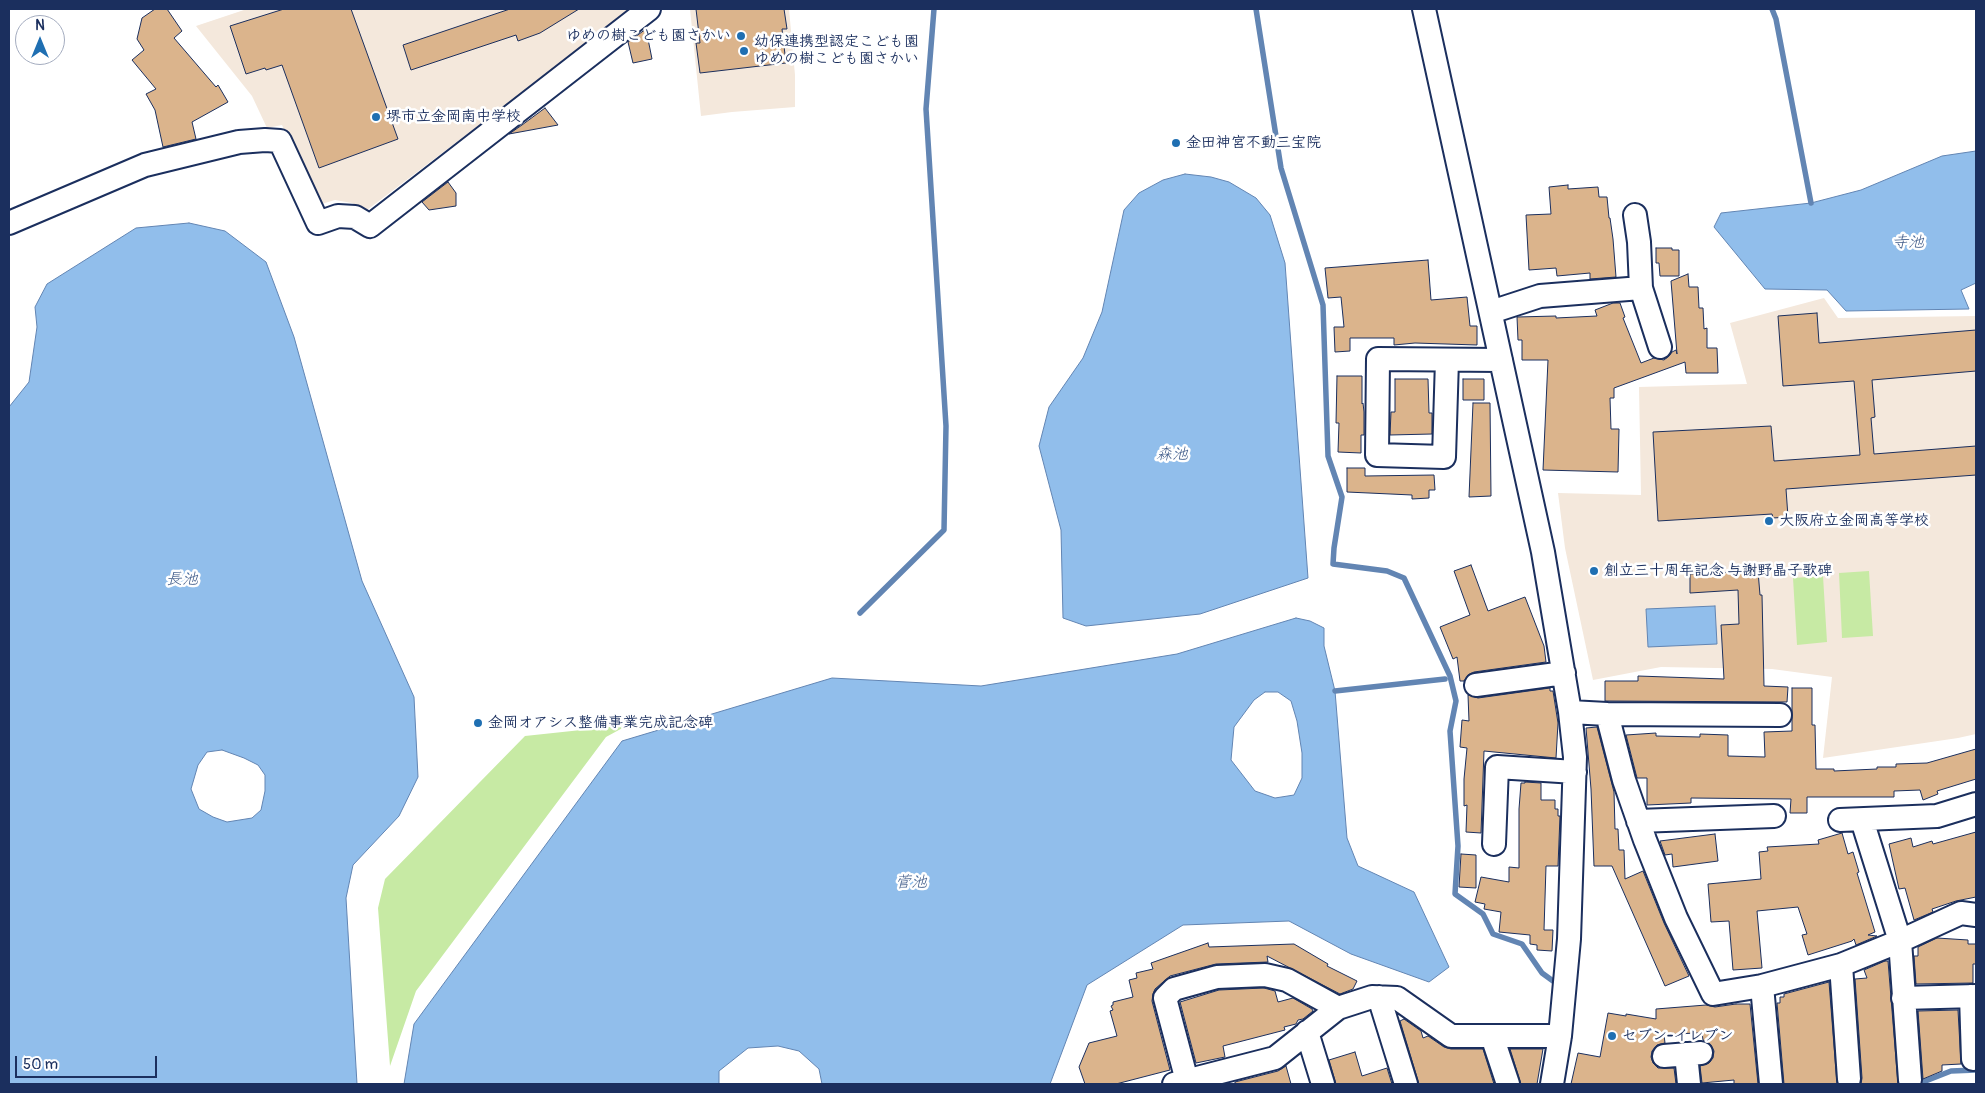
<!DOCTYPE html>
<html>
<head>
<meta charset="utf-8">
<style>
	body { margin:0 }
	#map { position:relative; width:1985px; height:1093px; overflow:hidden; background:#fff; font-family:Pangolin,sans-serif }
	canvas { display:block }
	.frame { position:absolute; inset:0; border:10px solid #1b2f5e; pointer-events:none }
	.north { position:absolute; left:15px; top:15px; width:50px; height:50px; box-sizing:border-box; background:#fff; border:1px solid #a4acbf; border-radius:50%; rotate:0deg; font-size:14px; font-weight:700; line-height:20px; text-align:center; color:#1b2f5e }
	.north::after { content:''; display:block; margin:auto; width:18px; height:22px; background:#1f6fb2; clip-path:polygon(50% 0,100% 100%,50% 72%,0 100%) }
	.scale { position:absolute; left:15px; top:1056px; width:142px; height:22px; box-sizing:border-box; border:2px solid #1b2f5e; border-top:0; padding-left:6px; font-size:15px; line-height:18px; white-space:nowrap; color:#1b2f5e; -webkit-text-stroke:4px #fff; paint-order:stroke }
</style>
</head>
<body>
<div id="map">
<canvas width="1985" height="1093"></canvas>
<div class="frame"></div>
<div class="north">N</div>
<div class="scale">50 m</div>
</div>
<script>
const g = document.querySelector('canvas').getContext('2d');
g.lineJoin = 'round';
function fill(path, color) { g.fillStyle = color; g.fill(path, 'evenodd'); }
const poly = rows => new Path2D(rows.map(r => 'M' + r).join(''));
function strokePath(path, color, width, dash) { g.strokeStyle = color; g.lineWidth = width; g.lineCap = dash ? 'butt' : 'round'; g.setLineDash(dash || []); g.stroke(path); }
function label(font, color, halo, rows, align = 'center') {
  g.font = font + ' Pangolin,"Klee One",sans-serif'; g.lineWidth = 5; g.setLineDash([]); g.textBaseline = 'middle'; g.strokeStyle = halo; g.fillStyle = color; for (const [text, x, y, turn = 0] of rows) {
    g.save(); g.translate(x, y); g.rotate((+turn || 0) * Math.PI / 180); g.textAlign = isNaN(turn) ? turn : align; if (halo) g.strokeText(text, 0, 0); g.fillText(text, 0, 0); g.restore();
  }
}
fill(poly([
	[247,9,632,9,367,210,352,203,335,200,318,205,282,125,267,128,252,96,196,26],
	[690,9,789,9,795,75,795,107,732,112,701,116],
	[1824,298,1838,318,1976,316,1976,734,1958,738,1823,758,1832,677,1772,669,1661,667,1593,680,1565,548,1558,493,1641,495,1639,387,1747,384,1730,323]
]), '#f4e8dc');
fill(poly([
	[1869,571,1873,636,1842,638,1839,573],
	[1823,576,1827,642,1797,645,1793,578],
	[628,725,606,737,416,991,390,1066,378,908,385,879,525,736]
]), '#c7eaa4');
const water = poly([
	[1976,151,1976,283,1961,290,1969,309,1846,311,1827,290,1765,289,1714,227,1721,213,1811,203,1861,190,1942,156,1976,151],
	[1185,174,1211,177,1229,182,1256,198,1270,215,1285,263,1308,578,1200,614,1086,626,1063,618,1061,530,1039,446,1049,407,1083,358,1102,312,1124,210,1139,193,1163,180,1185,174],
	[189,223,225,231,266,262,294,337,362,581,414,697,418,777,399,816,353,865,346,898,357,1084,9,1084,9,407,29,382,37,327,35,307,47,284,136,228,189,223],
	[222,750,244,758,258,765,265,775,265,791,261,810,252,818,227,822,213,817,199,809,191,789,198,765,207,752,222,750],
	[1715,606,1717,644,1648,647,1646,609,1715,606],
	[1296,618,1310,621,1324,628,1324,646,1335,691,1347,838,1358,866,1414,892,1449,967,1429,982,1351,954,1289,921,1183,925,1087,985,1050,1084,822,1084,819,1069,799,1051,778,1046,748,1048,719,1071,719,1084,404,1084,414,1024,622,741,832,678,981,686,1177,654,1296,618],
	[1265,692,1278,692,1291,701,1297,721,1302,753,1302,778,1294,795,1275,798,1255,791,1231,760,1234,727,1254,700,1265,692]
]);
fill(water, '#91beeb');
strokePath(water, '#6285b3', 1);
strokePath(poly([
	[1256,9,1281,168,1323,305,1328,456,1342,497,1334,548,1333,564,1387,571,1404,578,1450,676,1456,701,1450,731,1458,846,1455,894,1483,914,1493,934,1522,944,1542,973,1553,981],
	[1772,9,1776,19,1811,203],
	[860,613,944,530,946,426,926,109,934,9],
	[1335,691,1445,679],
	[1918,1084,1951,1071,1976,1070]
]), '#6285b3', 5.5);
const building = poly([
	[155,9,167,9,182,31,174,38,216,87,218,85,228,102,192,122,196,139,163,147,155,110,146,94,156,89,132,60,144,50,137,39,142,18,155,9],
	[284,9,351,9,398,139,319,168,282,65,266,70,265,68,246,74,230,26,284,9],
	[510,9,579,9,540,33,518,41,516,35,411,70,403,45,510,9],
	[696,9,784,9,787,29,782,29,786,63,700,73,696,43,700,43,696,9],
	[646,29,652,59,633,63,628,42,646,29],
	[545,108,558,125,509,134,522,125,545,108],
	[448,182,456,193,456,206,429,210,422,202,448,182],
	[1568,185,1568,189,1598,187,1599,197,1607,197,1609,218,1610,218,1613,239,1616,277,1590,279,1590,273,1557,276,1556,268,1529,270,1526,215,1551,214,1549,187,1568,185],
	[1656,248,1672,248,1672,250,1679,250,1679,276,1660,276,1659,263,1656,263,1656,248],
	[1428,260,1431,300,1467,297,1470,326,1477,326,1477,345,1415,343,1394,345,1394,338,1350,338,1350,351,1335,352,1334,327,1344,327,1341,297,1328,298,1325,268,1428,260],
	[1688,274,1689,287,1698,287,1699,308,1703,308,1704,329,1707,328,1707,348,1717,348,1718,373,1686,373,1685,362,1614,388,1614,398,1610,398,1611,429,1619,429,1618,472,1543,470,1548,360,1522,360,1522,340,1518,340,1517,317,1556,316,1556,318,1597,316,1595,310,1613,303,1620,303,1625,317,1623,318,1641,363,1654,358,1664,360,1669,356,1672,352,1676,350,1677,354,1671,281,1688,274],
	[1817,313,1819,343,1976,330,1976,371,1872,380,1875,417,1871,418,1874,454,1976,446,1976,475,1786,489,1788,517,1773,518,1772,514,1658,521,1653,432,1771,426,1774,461,1860,455,1854,381,1783,386,1778,316,1817,313],
	[1337,376,1362,376,1362,404,1363,403,1364,412,1364,435,1361,435,1361,453,1338,452,1339,423,1336,423,1337,376],
	[1395,379,1428,379,1429,413,1432,413,1432,434,1390,435,1391,412,1395,412,1395,379],
	[1463,379,1484,379,1484,400,1463,400,1463,379],
	[1473,403,1490,403,1491,496,1469,497,1473,403],
	[1347,468,1365,468,1365,476,1434,475,1435,490,1429,490,1429,498,1412,499,1412,495,1347,492,1347,468],
	[1471,565,1488,611,1525,597,1544,646,1546,662,1474,672,1468,675,1464,681,1460,681,1457,657,1453,659,1440,627,1470,615,1454,571,1471,565],
	[1758,571,1760,595,1762,595,1764,686,1788,687,1787,702,1605,701,1605,681,1638,681,1638,676,1724,679,1721,625,1739,624,1738,590,1690,593,1690,574,1758,571],
	[1550,688,1550,691,1553,691,1558,723,1556,758,1484,751,1481,833,1466,832,1467,805,1464,806,1464,779,1467,748,1460,747,1462,720,1469,721,1468,695,1478,698,1550,688],
	[1792,688,1812,688,1812,725,1815,725,1816,769,1834,769,1834,771,1877,769,1877,767,1896,767,1896,764,1927,763,1976,749,1976,779,1937,791,1938,794,1923,800,1920,790,1894,791,1894,797,1807,797,1807,813,1790,813,1791,799,1691,798,1691,803,1647,805,1647,778,1637,778,1626,735,1656,733,1656,736,1700,737,1700,734,1728,735,1728,756,1765,757,1764,732,1792,731,1792,688],
	[1597,727,1614,792,1615,829,1618,829,1619,850,1624,850,1625,879,1643,871,1664,923,1689,976,1665,986,1612,866,1594,866,1591,789,1586,728,1597,727],
	[1525,782,1541,783,1541,800,1555,800,1555,809,1558,809,1558,816,1560,816,1558,866,1546,866,1544,930,1553,930,1552,951,1537,950,1537,945,1530,944,1530,935,1499,932,1501,912,1484,909,1485,904,1475,902,1481,877,1509,882,1509,867,1519,868,1519,809,1521,783,1525,783,1525,782],
	[1976,832,1976,897,1956,901,1932,909,1933,912,1914,920,1905,888,1899,889,1889,844,1911,838,1913,847,1932,841,1933,844,1976,832],
	[1842,833,1848,854,1853,852,1859,872,1857,873,1875,932,1868,935,1877,936,1856,945,1854,939,1852,941,1808,955,1802,935,1807,934,1798,907,1757,911,1762,968,1733,970,1729,921,1711,922,1708,884,1761,879,1759,852,1768,851,1767,847,1819,844,1818,840,1842,833],
	[1715,834,1718,861,1673,867,1672,854,1665,855,1660,841,1715,834],
	[1461,854,1476,855,1476,888,1459,887,1461,854],
	[1937,938,1968,940,1968,944,1976,944,1976,964,1973,964,1973,983,1916,984,1914,956,1918,956,1918,947,1937,938],
	[1208,943,1209,947,1294,944,1328,964,1327,966,1357,981,1353,989,1340,994,1267,956,1268,962,1216,964,1170,976,1155,989,1153,994,1152,1001,1170,1070,1116,1084,1085,1084,1079,1067,1089,1043,1117,1036,1110,1011,1113,1010,1111,1006,1113,1005,1113,1002,1133,997,1129,980,1137,978,1136,973,1153,969,1151,963,1208,943],
	[1885,961,1888,961,1898,1084,1861,1084,1862,1078,1855,979,1867,978,1864,970,1885,961],
	[1829,982,1837,1084,1784,1084,1777,1003,1780,1003,1780,997,1784,997,1784,994,1829,982],
	[1264,988,1275,991,1278,1002,1293,998,1312,1009,1313,1011,1303,1019,1298,1020,1296,1024,1284,1027,1285,1030,1223,1046,1225,1057,1196,1063,1180,1002,1219,990,1264,988],
	[1736,1004,1750,1004,1758,1084,1734,1084,1734,1080,1702,1083,1700,1066,1709,1063,1713,1058,1714,1051,1711,1045,1703,1040,1702,1033,1694,1033,1664,1035,1665,1043,1657,1045,1652,1051,1651,1057,1653,1063,1658,1068,1674,1068,1676,1084,1571,1084,1578,1053,1600,1057,1608,1013,1626,1016,1626,1014,1656,1019,1656,1009,1706,1005,1715,1007,1736,1004],
	[1958,1010,1961,1064,1942,1065,1942,1071,1923,1079,1918,1011,1958,1010],
	[1404,1019,1421,1031,1423,1038,1428,1036,1444,1047,1451,1049,1483,1049,1494,1084,1419,1084,1400,1021,1404,1019],
	[1510,1049,1543,1049,1537,1084,1521,1084,1510,1049],
	[1355,1052,1362,1076,1387,1068,1392,1084,1336,1084,1329,1060,1355,1052],
	[1286,1066,1291,1084,1235,1084,1235,1082,1278,1071,1286,1066]
]);
fill(building, '#dbb48c');
strokePath(building, '#1b2f5e', 1);
const minor = poly([
	[1424,9,1543,552,1570,712,1575,757,1569,939,1560,1036,1552,1084],
	[1635,215,1639,242,1641,288,1660,347],
	[9,223,145,165,239,142,265,140,280,141,318,223,338,216,355,217,370,226,649,9],
	[1491,312,1540,296,1641,288],
	[1447,360,1444,457,1377,455,1378,359,1501,360],
	[1476,685,1564,673],
	[1570,712,1607,714,1624,780,1645,840,1676,918,1713,994,1762,986,1841,965,1900,941,1961,913,1976,915],
	[1607,714,1780,715],
	[1840,820,1937,816,1976,804],
	[1862,820,1900,941,1910,1080],
	[1638,821,1774,816],
	[1494,844,1497,767,1575,772],
	[1841,965,1849,1079],
	[1762,986,1771,1084],
	[1971,996,1973,1059],
	[1379,997,1406,1084],
	[1903,998,1976,996],
	[1307,1032,1323,1084],
	[1492,1036,1508,1084],
	[1686,1054,1689,1084],
	[1664,1056,1701,1053],
	[1187,1081,1165,998,1174,989,1217,977,1265,975,1287,980,1338,1008],
	[1174,1084,1275,1058,1338,1008,1372,997,1397,998,1451,1036,1560,1036]
]);
strokePath(minor, '#1b2f5e', 26);
strokePath(minor, '#fff', 22);
for (const [x, y, r, color] of [
	[741,36,5,"#1f6fb2"],
	[744,51,5,"#1f6fb2"],
	[376,117,5,"#1f6fb2"],
	[1176,143,5,"#1f6fb2"],
	[1769,521,5,"#1f6fb2"],
	[1594,571,5,"#1f6fb2"],
	[478,723,5,"#1f6fb2"],
	[1612,1036,5,"#1f6fb2"]
]) { const dot = new Path2D(); dot.arc(x, y, r, 0, 2 * Math.PI); g.fillStyle = color; g.fill(dot); strokePath(dot, '#fff', 2); }
label('bold 15px', '#1b2f5e', '#fff', [
	["ゆめの樹こども園さかい",731,36,"right"],
	["幼保連携型認定こども園",754,42],
	["ゆめの樹こども園さかい",754,59],
	["堺市立金岡南中学校",386,117],
	["金田神宮不動三宝院",1186,143],
	["大阪府立金岡高等学校",1779,521],
	["創立三十周年記念 与謝野晶子歌碑",1604,571],
	["金岡オアシス整備事業完成記念碑",488,723],
	["セブン-イレブン",1622,1036]
], 'left');
label('italic 16px', '#3e5a88', '#fff', [
	["寺池",1908,243],
	["森池",1172,455],
	["長池",182,580],
	["菅池",911,883]
]);
</script>
</body>
</html>
